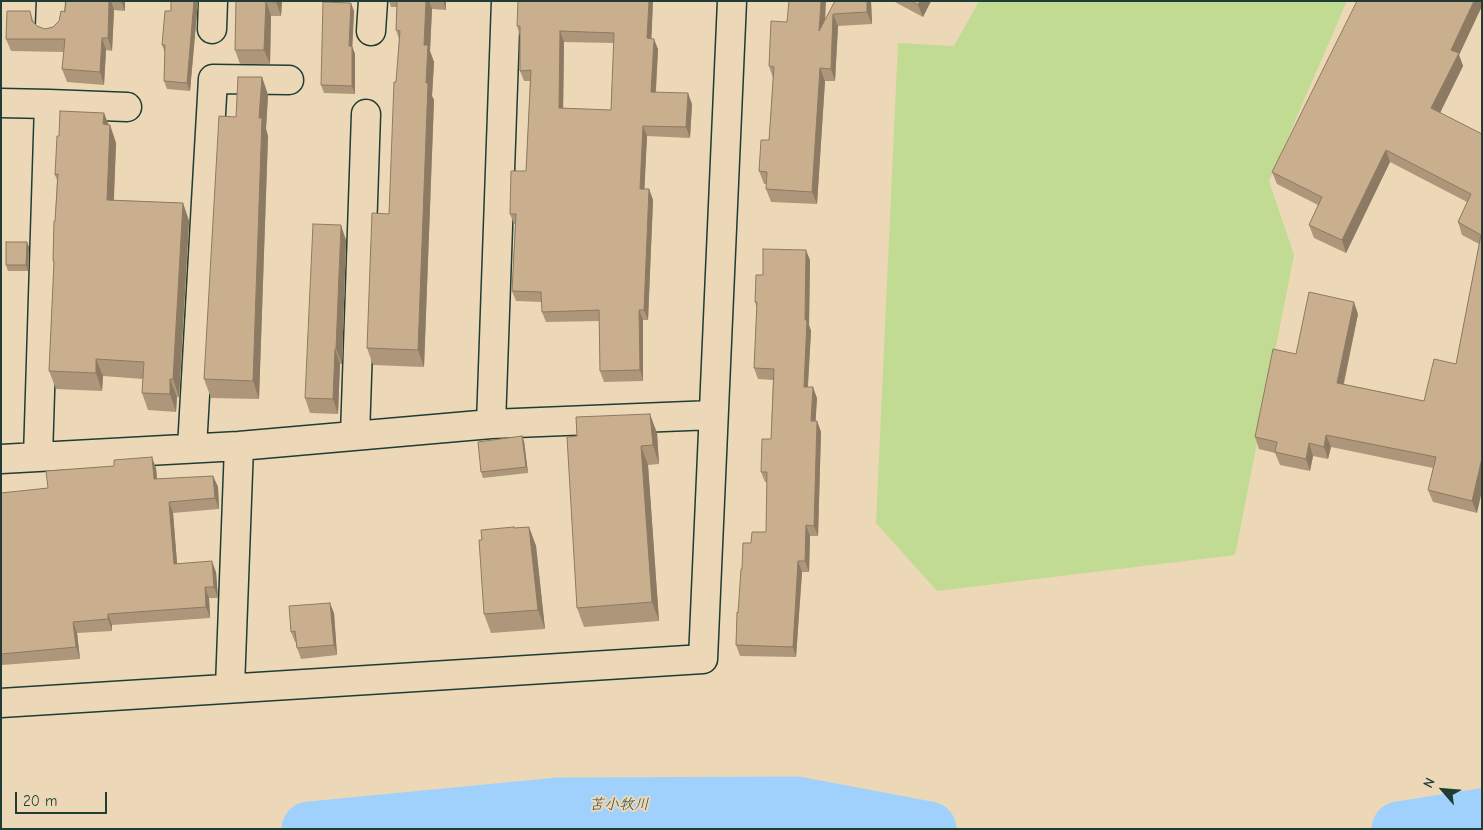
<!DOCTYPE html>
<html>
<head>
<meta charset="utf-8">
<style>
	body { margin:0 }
	#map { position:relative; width:1483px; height:830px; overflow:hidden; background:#ecd8b6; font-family:"Comic Neue",sans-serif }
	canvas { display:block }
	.frame { position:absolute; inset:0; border:2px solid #1f3d34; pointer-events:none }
	.north { position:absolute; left:1418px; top:765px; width:50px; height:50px; -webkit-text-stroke:4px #ecd8b6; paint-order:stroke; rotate:297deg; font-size:14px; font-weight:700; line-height:20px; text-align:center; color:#1f3d34 }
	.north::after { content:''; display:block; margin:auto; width:18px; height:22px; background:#1f3d34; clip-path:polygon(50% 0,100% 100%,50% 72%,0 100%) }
	.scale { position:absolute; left:15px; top:792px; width:92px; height:22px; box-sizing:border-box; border:2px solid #1f3d34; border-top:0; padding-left:6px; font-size:15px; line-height:18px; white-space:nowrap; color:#1f3d34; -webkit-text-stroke:4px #ecd8b6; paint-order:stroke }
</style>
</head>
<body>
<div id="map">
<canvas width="1483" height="830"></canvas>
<div class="frame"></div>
<div class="north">N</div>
<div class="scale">20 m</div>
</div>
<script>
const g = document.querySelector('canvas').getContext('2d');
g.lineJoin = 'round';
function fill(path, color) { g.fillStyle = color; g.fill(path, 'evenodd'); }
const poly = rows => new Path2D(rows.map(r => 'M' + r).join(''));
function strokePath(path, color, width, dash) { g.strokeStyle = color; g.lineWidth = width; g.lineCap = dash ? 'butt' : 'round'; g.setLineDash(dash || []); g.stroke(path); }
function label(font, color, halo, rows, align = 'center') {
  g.font = font + ' "Comic Neue","Klee One",sans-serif'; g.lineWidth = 4; g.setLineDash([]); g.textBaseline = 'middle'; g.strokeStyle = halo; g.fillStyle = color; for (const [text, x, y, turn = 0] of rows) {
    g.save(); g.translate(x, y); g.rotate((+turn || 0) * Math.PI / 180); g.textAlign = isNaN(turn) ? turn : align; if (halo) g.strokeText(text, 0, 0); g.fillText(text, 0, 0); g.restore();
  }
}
fill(poly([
	[979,1,1347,1,1269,181,1294,255,1235,555,937,591,876,523,898,43,954,46]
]), '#c2db92');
strokePath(poly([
	[309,829,557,805,797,804,929,829],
	[1399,829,1482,816]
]), '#9fd1fc', 55);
const minor = poly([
	[50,26,51,1],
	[212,29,213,1],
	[371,31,373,1],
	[1,103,49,104,38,457],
	[49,104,127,107],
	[491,424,506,1],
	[355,435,366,114],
	[192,448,213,79,289,80],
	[1,459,239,446,491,424,713,415],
	[230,687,239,446],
	[1,703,703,659,732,1]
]);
strokePath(minor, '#1f3d34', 31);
strokePath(minor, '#ecd8b6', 28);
fill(poly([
	[66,1,125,1,125,11,114,10,112,51,106,50,104,85,67,82,62,69,64,52,11,51,6,39,30,11,34,23,37,26,45,29,53,27,59,21,65,12],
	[171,1,198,1,190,91,167,89,164,81,165,53,162,45,171,11],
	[236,1,282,1,281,16,271,16,270,64,240,64,235,50],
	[389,1,446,1,446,10,432,9,430,51,434,62,432,96,434,100,424,367,373,365,367,348,389,214,399,39,396,30,397,7,391,7],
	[653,1,651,39,658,49,656,92,692,104,690,138,647,136,644,189,649,189,653,200,648,320,643,320,643,381,604,382,600,371,599,321,546,322,542,312,542,302,516,301,512,291,515,224,514,224,510,214,526,171,530,81,524,81,520,71,520,36,517,26],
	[564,42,614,43,611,110,563,108],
	[835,1,871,1,872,24,838,26,835,81,825,81,817,204,771,202,766,189,767,184,764,184,759,171,769,140,773,78,769,66,787,22,825,21],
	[893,1,931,1,923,17],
	[1482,1,1482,6,1459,55,1463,66,1440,113,1482,134,1477,513,1433,502,1428,490,1433,468,1331,447,1328,459,1313,456,1310,471,1280,465,1275,453,1259,449,1255,437,1296,354,1358,314,1344,384,1424,401,1456,364,1479,244,1462,235,1458,222,1467,202,1390,162,1346,253,1314,238,1309,225,1318,205,1277,184,1272,172],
	[354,11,352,46,355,54,355,94,324,93,321,85],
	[262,77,268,95,266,129,268,136,259,399,211,398,204,379,236,117],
	[109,125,110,125,116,143,114,200,183,203,189,221,179,397,177,397,176,412,148,410,142,393,143,379,103,376,102,391,56,389,49,371,54,265,53,261,57,180,55,175,59,136],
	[346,240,342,364,340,364,338,414,310,413,305,398],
	[27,242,29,247,28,271,8,271,6,265],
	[810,260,809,325,811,331,808,387,817,398,815,421,817,421,821,432,818,536,810,536,809,572,802,572,796,657,740,656,736,645,738,613,742,569,751,543,766,532,767,482,765,482,761,472,771,439,773,380,758,379,754,368,757,308,755,302,763,275],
	[657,433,659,464,648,465,659,621,584,627,577,608,577,436],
	[524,441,528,473,483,478,481,472],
	[156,468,157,479,213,476,218,487,219,509,173,513,177,564,216,572,218,598,209,598,210,618,112,625,112,631,77,633,80,659,2,665,1,662,1,493,48,488],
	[529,527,536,546,545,629,491,633,484,614,482,540,514,528],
	[334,613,337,655,301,659,297,648,296,642,295,642,291,632]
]), '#ae967a');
fill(poly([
	[109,1,111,1,114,10,112,51,108,38],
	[121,1,125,1,125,11],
	[194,1,198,1,190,91,187,83],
	[266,1,271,16,270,64,264,50],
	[276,1,282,1,281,16],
	[426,1,429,1,432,9,430,51,434,62,432,96,434,100,424,367,418,350,426,83,424,45],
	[443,1,446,1,446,10],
	[649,1,653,1,651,49,647,38],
	[821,1,826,1,824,44,819,31],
	[867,1,871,1,872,24,867,12],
	[920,1,931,1,923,17,918,5],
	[1474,1,1482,1,1482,6,1459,55,1463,66,1436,121,1431,108,1451,50],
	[351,3,354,11,352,54,349,46],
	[833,14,838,26,835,81,831,69],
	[560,31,564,42,563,118,559,108],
	[102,38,106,50,104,85,100,72],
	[654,39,658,49,655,102,651,92],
	[352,46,355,54,355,94,352,86],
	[820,68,825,81,817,204,812,192],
	[262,77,268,95,266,129,268,136,259,399,253,381,259,118],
	[688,93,692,104,690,138,686,127],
	[104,113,110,128,110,125,116,143,113,217,107,200,103,124],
	[643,126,647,136,644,199,640,189],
	[1386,150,1390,162,1346,253,1342,240],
	[649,189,653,200,648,320,644,310],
	[183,203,189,221,179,397,173,379],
	[341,225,346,240,342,364,336,349],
	[27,242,29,247,28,271,26,265],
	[806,250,810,260,809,325,811,331,807,398,804,387],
	[1354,302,1358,314,1341,395,1337,383],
	[639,310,643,320,643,381,640,370],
	[335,349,340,364,338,414,333,399],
	[96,359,103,376,102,391,96,373],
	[170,379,177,397,176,412,170,394],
	[813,387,817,398,815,432,811,421],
	[650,414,657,433,659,464,653,445],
	[817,421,821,432,818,536,814,526],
	[1326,435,1331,447,1328,459,1324,447],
	[522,436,524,441,528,473,526,467],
	[1309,443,1313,456,1310,471,1306,459],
	[641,446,648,465,659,621,652,602],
	[152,457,156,468,158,490,154,479],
	[1482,458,1482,491,1477,513,1472,501],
	[213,476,218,487,219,509,215,498],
	[169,502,173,513,178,575,174,564],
	[806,525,810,536,809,572,805,561],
	[529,527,536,546,545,629,538,610],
	[212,561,216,572,218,598,214,587],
	[798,561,802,572,796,657,793,647],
	[205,587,209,598,210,618,206,607],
	[330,603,334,613,337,655,334,645],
	[108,614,112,625,112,631,108,619],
	[73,622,77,633,80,659,76,647]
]), '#8d7a63');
const building = poly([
	[66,1,109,1,108,38,102,38,100,72,62,69,65,39,6,39,7,11,30,11,32,21,37,26,45,29,53,27,59,21,61,11,65,12,66,1],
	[171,1,194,1,187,83,164,81,165,45,162,45,165,11,171,11,171,1],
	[236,1,276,1,276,2,266,1,264,50,235,50,236,1],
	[397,1,426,1,424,45,428,45,426,83,428,83,418,350,367,348,372,213,389,214,394,82,396,82,400,31,396,30,397,1],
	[518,1,649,1,647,38,654,39,651,92,688,93,686,127,643,126,640,189,649,189,644,310,639,310,640,370,600,371,599,310,542,312,541,292,512,291,516,214,510,214,511,171,526,171,531,70,520,71,520,26,517,26,518,1],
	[560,31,614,33,611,110,559,108,560,31],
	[789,1,821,1,819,31,835,1,867,1,867,12,833,14,831,69,820,68,812,192,766,189,767,172,759,171,761,140,769,140,774,67,769,66,771,21,787,22,789,1],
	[912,1,920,1,918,5,912,1],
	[1357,1,1474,1,1451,50,1459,53,1431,108,1482,134,1482,458,1472,501,1428,490,1436,457,1326,435,1324,447,1309,443,1306,459,1275,452,1277,442,1255,437,1273,349,1296,354,1309,292,1354,302,1337,383,1424,401,1434,359,1456,364,1481,235,1458,222,1471,194,1386,150,1342,240,1309,225,1322,197,1272,172,1357,1],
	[323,2,351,3,349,46,352,46,352,86,321,85,323,2],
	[238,77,262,77,259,118,262,118,253,381,204,379,219,116,236,117,238,77],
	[60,111,104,113,103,124,110,125,107,200,183,203,173,379,170,379,170,394,142,393,144,362,96,359,96,373,49,371,54,261,53,261,54,221,55,221,58,174,55,175,57,136,59,136,60,111],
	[313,224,341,225,336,349,335,349,333,399,305,398,313,224],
	[6,242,27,242,26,265,6,265,6,242],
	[763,249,806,250,805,320,807,320,804,387,813,387,811,421,817,421,814,526,806,525,805,561,798,561,793,647,736,645,737,612,738,613,741,569,742,569,743,543,751,543,752,532,766,532,767,472,761,472,762,439,771,439,774,369,754,368,757,302,755,302,756,275,763,275,763,249],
	[650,414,653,445,641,446,652,602,577,608,567,437,577,436,576,417,650,414],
	[522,436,526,467,481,472,478,442,522,436],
	[152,457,154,479,213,476,215,498,169,502,174,564,212,561,214,587,205,587,206,607,108,614,108,619,73,622,76,647,1,654,1,493,48,488,46,471,114,466,114,460,152,457],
	[514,527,514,528,529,527,538,610,484,614,479,540,482,540,481,530,514,527],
	[330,603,334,645,297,648,295,631,291,632,289,606,330,603]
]);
fill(building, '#caaf8e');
strokePath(building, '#8d7a63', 1);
label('italic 15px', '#2c4c48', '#ecd8b6', [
	["苫小牧川",619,805]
]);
</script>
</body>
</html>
